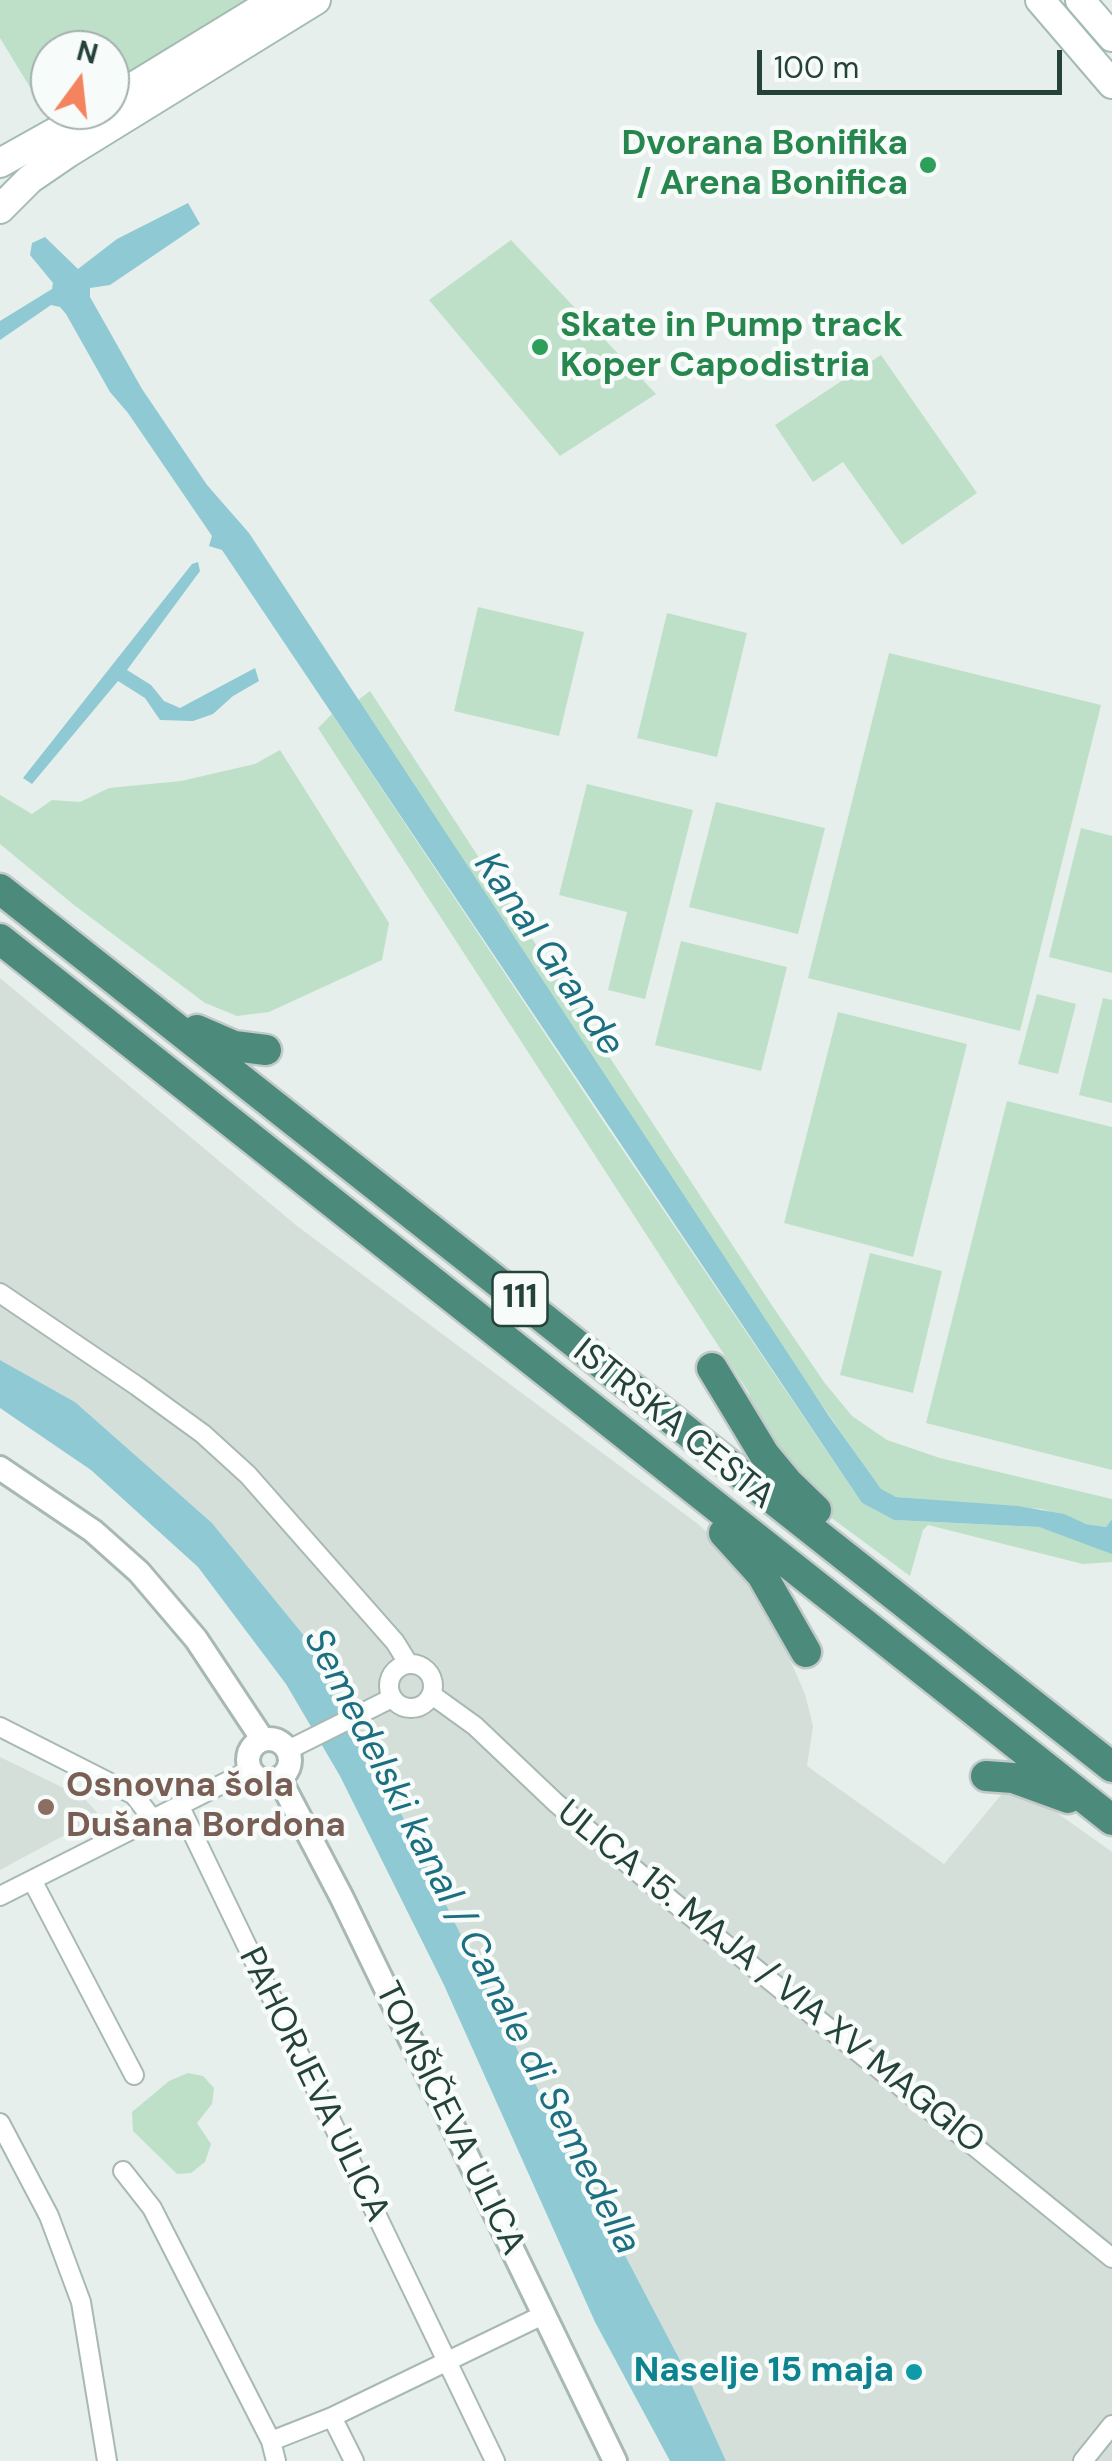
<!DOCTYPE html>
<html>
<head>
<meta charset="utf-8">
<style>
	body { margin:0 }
	#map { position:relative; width:1112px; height:2461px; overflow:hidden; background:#e6efeb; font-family:"DM Sans",sans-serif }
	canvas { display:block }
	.north { position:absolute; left:30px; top:30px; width:100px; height:100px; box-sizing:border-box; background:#f7fbf9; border:2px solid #a3b1ad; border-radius:50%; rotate:15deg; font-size:28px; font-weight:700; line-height:40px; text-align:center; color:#24423a }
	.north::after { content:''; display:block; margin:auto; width:35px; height:45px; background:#f4845f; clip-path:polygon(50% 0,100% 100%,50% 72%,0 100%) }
	.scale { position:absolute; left:757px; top:50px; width:305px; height:45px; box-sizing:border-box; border:5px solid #24423a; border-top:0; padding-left:12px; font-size:30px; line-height:35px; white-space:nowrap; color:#24423a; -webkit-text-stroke:8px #f7fbf9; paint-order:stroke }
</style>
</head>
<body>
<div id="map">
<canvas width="1112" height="2461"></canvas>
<div class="north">N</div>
<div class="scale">100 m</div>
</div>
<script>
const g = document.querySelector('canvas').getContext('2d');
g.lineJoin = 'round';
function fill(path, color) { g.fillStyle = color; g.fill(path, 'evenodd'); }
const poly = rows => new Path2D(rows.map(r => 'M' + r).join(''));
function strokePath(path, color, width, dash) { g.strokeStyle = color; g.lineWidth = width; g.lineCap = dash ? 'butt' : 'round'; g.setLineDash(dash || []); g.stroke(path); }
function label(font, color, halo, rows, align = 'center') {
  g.font = font + ' "DM Sans",sans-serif'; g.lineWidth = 9; g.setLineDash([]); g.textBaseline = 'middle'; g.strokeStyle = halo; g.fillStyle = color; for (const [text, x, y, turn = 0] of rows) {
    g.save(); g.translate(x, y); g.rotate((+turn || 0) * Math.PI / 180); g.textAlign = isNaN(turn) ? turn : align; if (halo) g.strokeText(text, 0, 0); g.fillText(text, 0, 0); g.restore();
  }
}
fill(poly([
	[0,978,297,1226,698,1524,742,1564,761,1594,805,1694,813,1726,807,1766,944,1864,1001,1795,1028,1792,1112,1852,1112,2461,726,2461,683,2366,518,2051,328,1665,212,1523,75,1402,0,1360],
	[0,1757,84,1798,100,1816,0,1870]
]), '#d4dfda');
fill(poly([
	[0,0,250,0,110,84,110,50,50,50,50,110,66,110,50,120,0,38],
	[511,240,656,394,560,456,429,300],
	[881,355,977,493,902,545,843,462,813,482,775,425],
	[478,607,584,632,559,736,454,711],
	[667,613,747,633,717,757,637,738],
	[889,653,1101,705,1020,1031,808,978],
	[370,691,771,1304,824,1382,852,1416,887,1440,940,1458,1112,1499,1112,1519,1106,1527,1086,1524,1042,1509,896,1497,881,1490,766,1324,357,701],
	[332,714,603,1121,862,1503,894,1520,1039,1527,1112,1553,1112,1562,1083,1564,928,1525,923,1530,910,1576,829,1516,757,1426,749,1393,318,728],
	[280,750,389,923,382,960,269,1012,237,1016,205,1003,74,905,0,844,0,795,32,814,52,800,80,802,109,788,181,781,255,764],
	[587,784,693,810,645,999,608,990,627,912,559,895],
	[716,802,825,828,798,934,689,907],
	[1081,828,1112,836,1112,973,1049,957],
	[681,941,787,967,761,1071,655,1045],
	[1037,994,1076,1004,1058,1074,1018,1064],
	[1103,998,1112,1000,1112,1103,1079,1095],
	[838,1012,967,1044,913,1257,784,1223],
	[1007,1101,1112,1127,1112,1470,926,1423],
	[870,1253,942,1271,913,1393,840,1375],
	[188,2073,203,2076,214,2088,212,2104,197,2123,211,2144,205,2162,191,2173,177,2174,133,2131,132,2112,169,2081]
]), '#bfe0c8');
fill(poly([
	[188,203,200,224,110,285,90,288,90,297,142,389,207,485,249,533,829,1416,881,1489,896,1497,1018,1506,1064,1514,1086,1524,1106,1527,1112,1519,1112,1554,1039,1527,894,1520,862,1503,222,550,209,546,212,536,128,413,110,392,66,314,60,307,51,305,0,340,0,321,52,289,53,283,30,255,32,243,45,237,78,269,117,239],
	[198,562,200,571,127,670,151,685,164,701,180,708,255,668,259,681,233,696,213,714,193,721,160,720,145,698,118,681,32,784,23,778,192,564],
	[0,1360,75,1402,212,1523,328,1665,518,2051,683,2366,726,2461,670,2461,595,2322,444,1985,340,1776,286,1684,198,1567,91,1470,0,1408]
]), '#8ec9d4');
const minor = poly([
	[0,1293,137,1386,203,1434,248,1475,395,1642,408,1663],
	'389 1686a22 22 0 1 1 44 0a22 22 0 1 1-44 0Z',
	[432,1695,475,1726,555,1802,671,1900,1112,2258],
	[0,1727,134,1795,154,1821],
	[288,1750,392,1698],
	[180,1807,495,2461],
	[32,1880,134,2075],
	[0,1896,250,1770],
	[0,2123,49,2216,81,2302,107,2461],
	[123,2171,152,2208,271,2441,276,2461],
	[332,2417,354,2461],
	[271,2441,332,2417,543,2315],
	[1083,2461,1112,2425]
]);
const tertiary = poly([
	[0,1468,93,1531,139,1572,196,1639,263,1740],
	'248 1760a21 21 0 1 1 42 0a21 21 0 1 1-42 0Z',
	[279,1778,342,1898,615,2461]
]);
const secondary = poly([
	[1040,0,1112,84],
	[1080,0,1112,37],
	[110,101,275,0],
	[0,163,95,110],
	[0,209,30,179,68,153,316,0]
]);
const trunk = poly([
	[0,889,1112,1767],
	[0,939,1112,1820],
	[197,1030,234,1046,266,1050],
	[712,1368,764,1454,788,1483,816,1510],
	[724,1533,762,1575,806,1652],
	[986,1776,1013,1778,1068,1798]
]);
strokePath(minor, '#a8b8b2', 22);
strokePath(tertiary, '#a8b8b2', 28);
strokePath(secondary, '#a4bbb3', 32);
strokePath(trunk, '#c2cac8', 35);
strokePath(minor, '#fff', 18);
strokePath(tertiary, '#fff', 22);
strokePath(secondary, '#fff', 28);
strokePath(trunk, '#4c8a7c', 30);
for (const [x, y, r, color] of [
	[928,165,10,"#2e9e5b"],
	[540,347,10,"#2e9e5b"],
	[46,1807,10,"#8d6e63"],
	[914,2372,10,"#0f9aa8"]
]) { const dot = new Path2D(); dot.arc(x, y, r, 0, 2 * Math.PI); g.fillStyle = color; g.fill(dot); strokePath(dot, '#f7fbf9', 4); }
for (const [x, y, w] of [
	[520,1299,55]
]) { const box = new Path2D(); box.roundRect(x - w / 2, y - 27, w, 54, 8); g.fillStyle = '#f7fbf9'; g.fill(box); strokePath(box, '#24423a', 2.5); }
label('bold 32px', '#24423a', null, [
	["111",520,1299]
]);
label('bold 35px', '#27864d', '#f7fbf9', [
	["Dvorana Bonifika",908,145],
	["/ Arena Bonifica",908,185],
	["Skate in Pump track",560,327,"left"],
	["Koper Capodistria",560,367,"left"]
], 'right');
label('35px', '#24423a', '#f7fbf9', [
	["ISTRSKA CESTA",673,1425,39],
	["ULICA 15. MAJA / VIA XV MAGGIO",770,1978,39],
	["PAHORJEVA ULICA",313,2085,64],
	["TOMŠIČEVA ULICA",449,2119,64]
]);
label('bold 35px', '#785e54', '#f7fbf9', [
	["Osnovna šola",66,1787],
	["Dušana Bordona",66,1827]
], 'left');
label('bold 35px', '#0d838f', '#f7fbf9', [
	["Naselje 15 maja",894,2372]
], 'right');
label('italic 38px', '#1c6f80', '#f7fbf9', [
	["Kanal Grande",548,955,56],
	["Semedelski kanal / Canale di Semedella",471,1942,63]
]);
</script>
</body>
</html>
